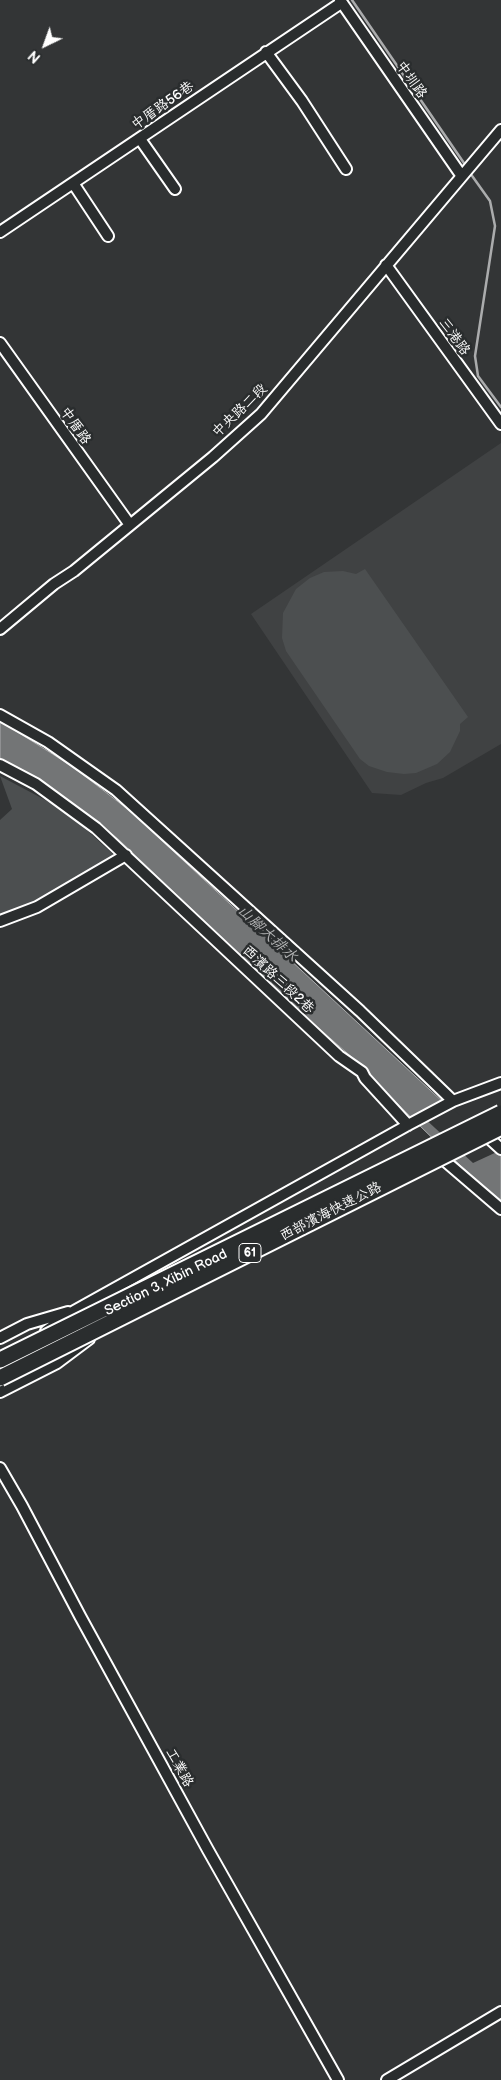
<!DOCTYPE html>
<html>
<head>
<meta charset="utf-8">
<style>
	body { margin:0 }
	#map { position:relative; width:501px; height:2080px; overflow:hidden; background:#333536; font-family:"Balsamiq Sans",sans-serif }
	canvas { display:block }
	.north { position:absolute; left:20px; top:20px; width:50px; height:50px; -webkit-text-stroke:4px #2a2d2e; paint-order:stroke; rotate:222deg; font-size:14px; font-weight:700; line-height:20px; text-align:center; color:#fff }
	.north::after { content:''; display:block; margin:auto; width:18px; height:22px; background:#fff; clip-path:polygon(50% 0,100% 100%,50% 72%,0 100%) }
</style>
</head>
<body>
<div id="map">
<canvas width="501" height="2080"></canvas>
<div class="north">N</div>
</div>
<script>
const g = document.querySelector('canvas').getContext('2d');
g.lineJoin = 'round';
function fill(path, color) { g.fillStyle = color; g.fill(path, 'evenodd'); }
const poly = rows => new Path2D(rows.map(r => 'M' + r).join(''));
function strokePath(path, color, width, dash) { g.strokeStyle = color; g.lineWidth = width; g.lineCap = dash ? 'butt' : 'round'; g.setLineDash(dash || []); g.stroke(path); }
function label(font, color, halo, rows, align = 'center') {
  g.font = font + ' "Balsamiq Sans","LXGW WenKai TC",sans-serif'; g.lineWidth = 5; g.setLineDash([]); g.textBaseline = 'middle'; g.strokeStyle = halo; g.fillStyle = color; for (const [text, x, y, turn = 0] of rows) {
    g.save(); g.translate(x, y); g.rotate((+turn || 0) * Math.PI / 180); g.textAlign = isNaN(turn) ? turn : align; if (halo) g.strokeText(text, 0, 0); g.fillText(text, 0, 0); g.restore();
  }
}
fill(poly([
	[501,443,501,744,443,778,426,783,401,795,372,793,251,614]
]), '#404243');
fill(poly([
	[365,569,468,717,460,724,460,731,450,752,437,764,416,773,404,774,387,772,369,766,360,759,286,651,282,638,283,613,296,589,310,578,324,572,343,571,356,574],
	[0,776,66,811,115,856,0,923,0,820,12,809]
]), '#4c4f50');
const water = poly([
	[0,721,73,767,130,811,501,1156,501,1202,461,1166,371,1078,370,1073,299,1011,117,838,54,790,0,758,0,721]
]);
fill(water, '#737576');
strokePath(water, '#abacad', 1);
fill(poly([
	[448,1104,499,1151,473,1163,422,1116]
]), '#333536');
strokePath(poly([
	[352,0,466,166],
	[470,173,490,201,495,226,475,356,478,376,501,407]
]), '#abacad', 2.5);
const minor = poly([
	[340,0,461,175],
	[266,52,302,101,346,169],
	[140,139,175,189],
	[73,183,108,236],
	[0,232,341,3],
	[386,265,501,424],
	[0,343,130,525],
	[0,629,54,584,74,571,213,457,261,414,501,130],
	[0,715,48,742,116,790,360,1011,453,1101],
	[0,765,36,784,96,828,339,1056,362,1072,365,1078,408,1125],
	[0,921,37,907,126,855],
	[490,1139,501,1149],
	[445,1161,501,1209],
	[46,1331,74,1311,408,1125,453,1101,501,1083],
	[0,1338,27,1324,68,1312],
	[3,1365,37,1353],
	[0,1392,57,1363,89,1339],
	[0,1468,22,1506,80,1616,208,1850,338,2080],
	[387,2080,501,2012]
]);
strokePath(minor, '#fff', 14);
strokePath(minor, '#2a2d2e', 10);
const highwayBridge = poly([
	[0,1360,501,1113],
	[0,1378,501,1127]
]);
strokePath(highwayBridge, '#fff', 19, []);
strokePath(highwayBridge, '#2a2d2e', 15);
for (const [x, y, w] of [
	[250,1253,22]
]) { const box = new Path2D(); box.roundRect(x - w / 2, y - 9.5, w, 19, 4); g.fillStyle = '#2a2d2e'; g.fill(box); strokePath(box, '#fff', 1); }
label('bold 12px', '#fff', null, [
	["61",250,1253]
]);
label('14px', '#fff', '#2a2d2e', [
	["中圳路",411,80,55],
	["中厝路56巷",163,106,-35],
	["三港路",454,337,54],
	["中央路二段",240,411,-44],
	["中厝路",75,426,55],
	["西濱路三段2巷",278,980,43],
	["西部濱海快速公路",331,1212,-27],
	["Section 3, Xibin Road",166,1283,-26],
	["工業路",179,1768,61]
]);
label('italic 15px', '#b2b3b4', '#2a2d2e', [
	["山腳大排水",267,934,43]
]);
</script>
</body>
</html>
